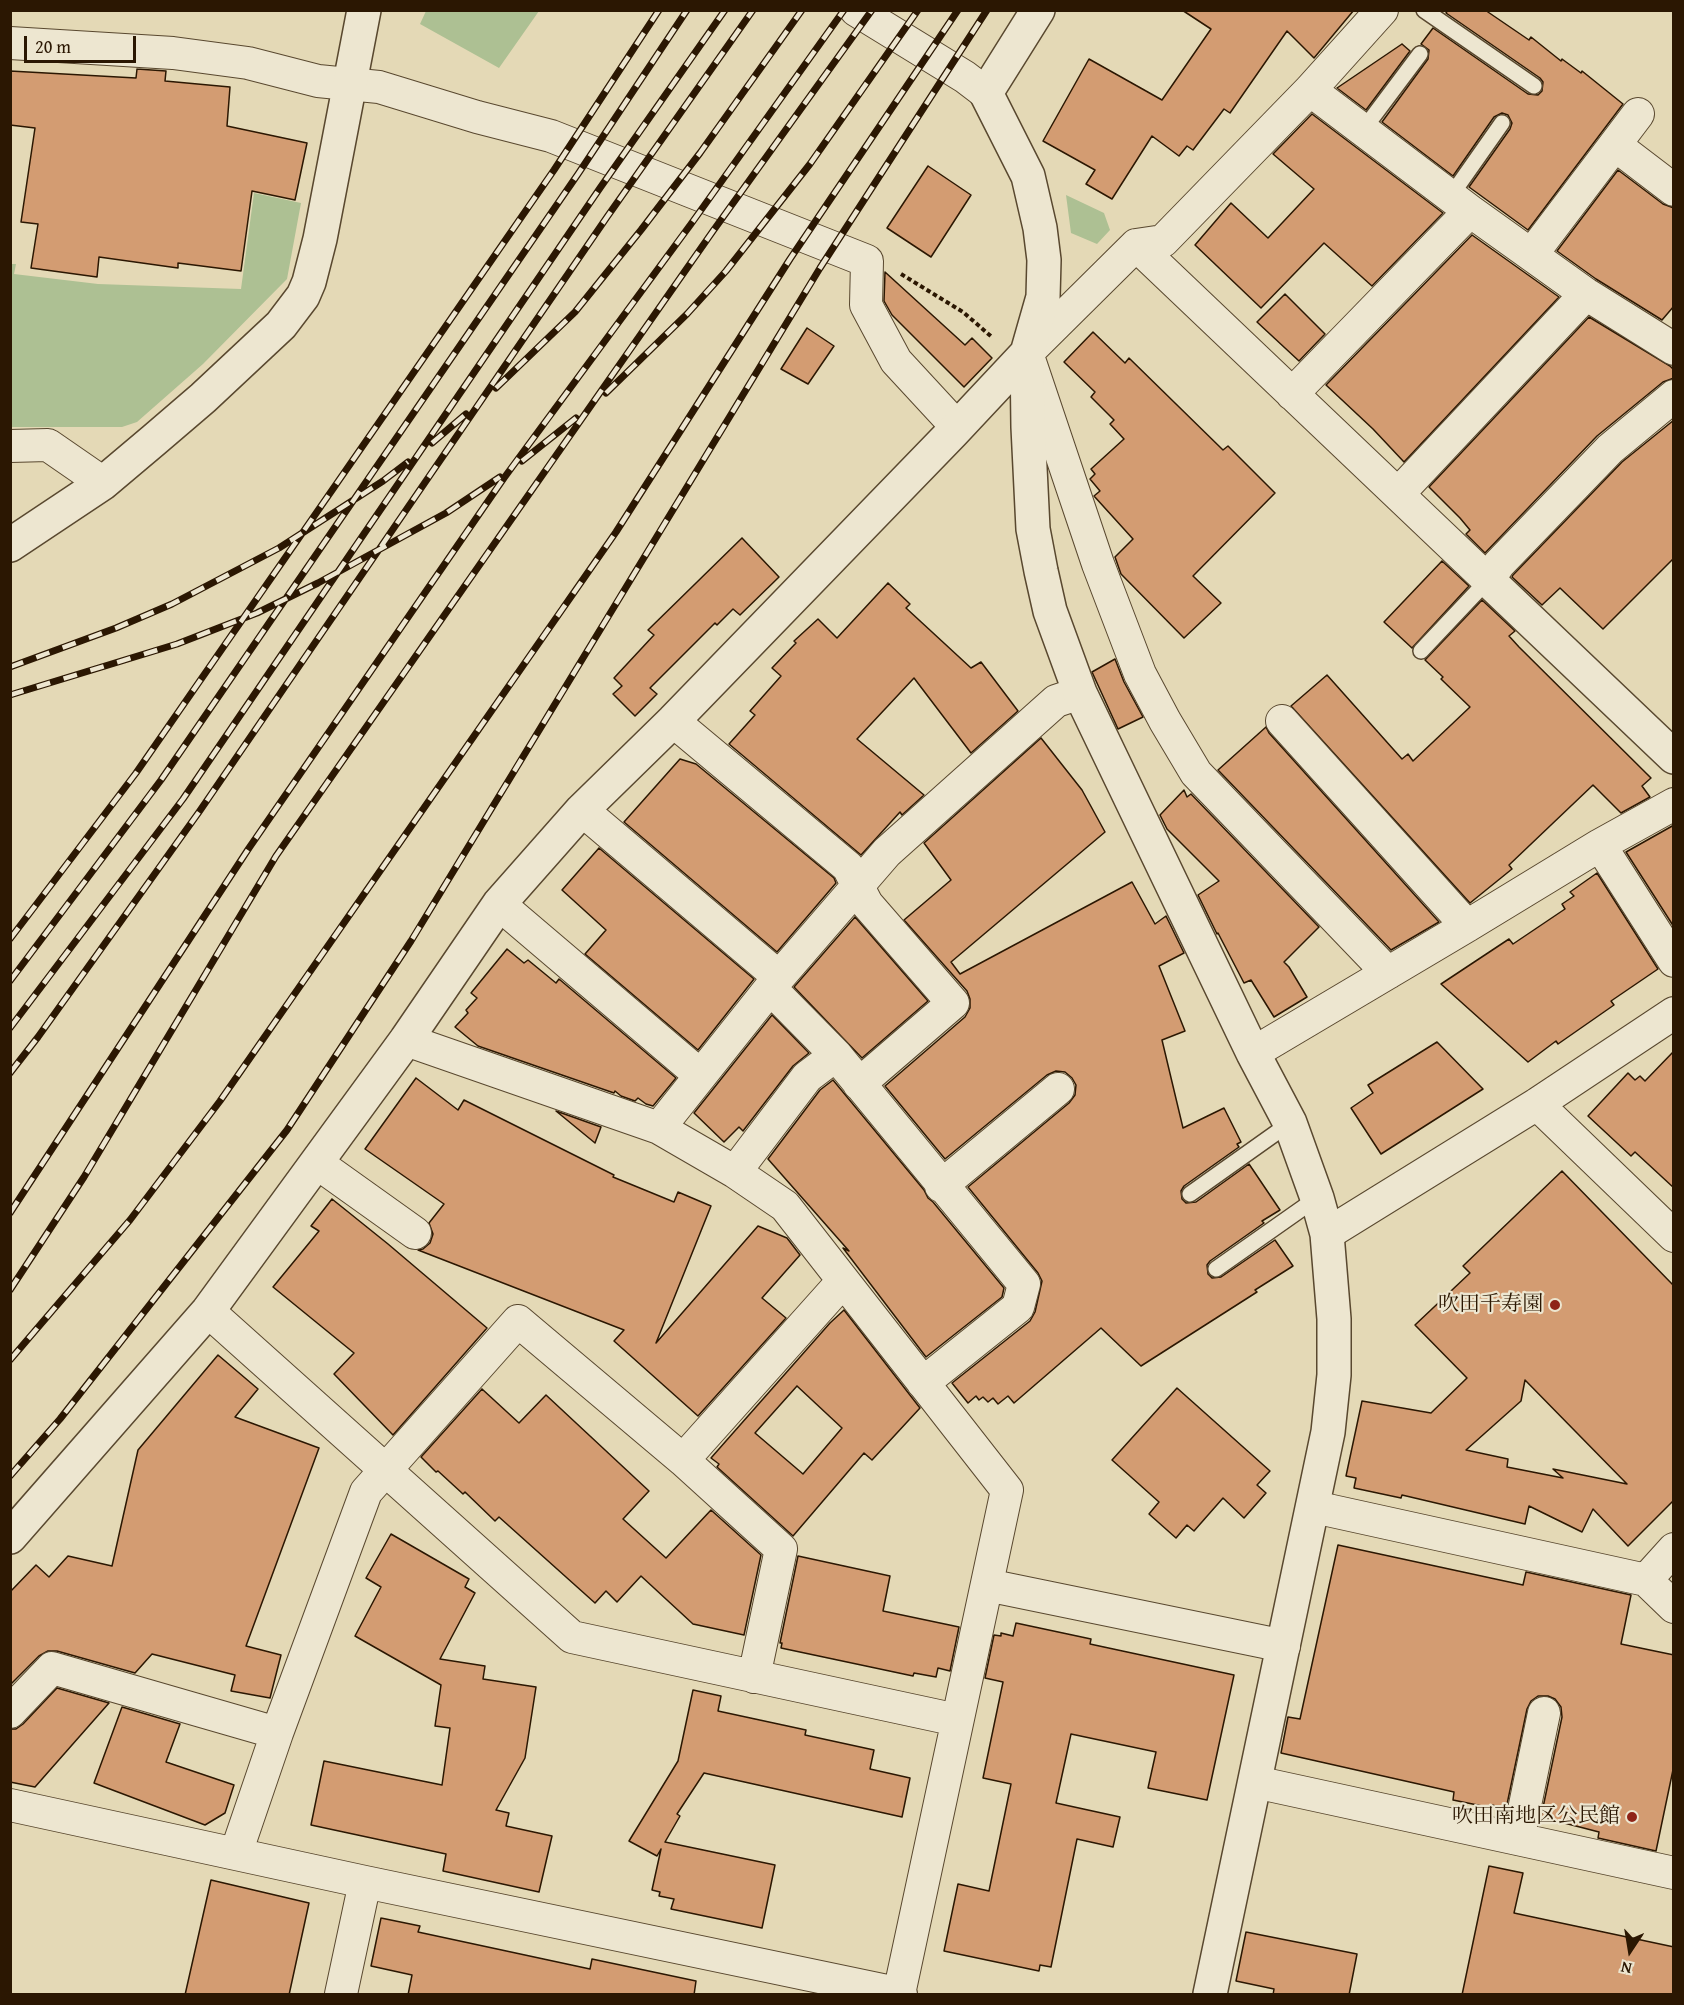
<!DOCTYPE html>
<html>
<head>
<meta charset="utf-8">
<style>
	body { margin:0 }
	#map { position:relative; width:1684px; height:2005px; overflow:hidden; background:#e4d9b6; font-family:"Gentium Book Plus",serif }
	canvas { display:block }
	.frame { position:absolute; inset:0; border:12px solid #2b1702; pointer-events:none }
	.north { position:absolute; left:1600px; top:1921px; width:60px; height:60px; -webkit-text-stroke:4px #ede6d0; paint-order:stroke; rotate:192deg; font-size:16px; font-weight:700; line-height:24px; text-align:center; color:#2b1702 }
	.north::after { content:''; display:block; margin:auto; width:21px; height:27px; background:#2b1702; clip-path:polygon(50% 0,100% 100%,50% 72%,0 100%) }
	.scale { position:absolute; left:24px; top:36px; width:112px; height:27px; box-sizing:border-box; border:3px solid #2b1702; border-top:0; padding-left:8px; font-size:18px; line-height:21px; white-space:nowrap; color:#2b1702; -webkit-text-stroke:4px #ede6d0; paint-order:stroke }
</style>
</head>
<body>
<div id="map">
<canvas width="1684" height="2005"></canvas>
<div class="frame"></div>
<div class="north">N</div>
<div class="scale">20 m</div>
</div>
<script>
const g = document.querySelector('canvas').getContext('2d');
g.lineJoin = 'round';
function fill(path, color) { g.fillStyle = color; g.fill(path, 'evenodd'); }
const poly = rows => new Path2D(rows.map(r => 'M' + r).join(''));
function strokePath(path, color, width, dash) { g.strokeStyle = color; g.lineWidth = width; g.lineCap = dash ? 'butt' : 'round'; g.setLineDash(dash || []); g.stroke(path); }
function label(font, color, halo, rows, align = 'center') {
  g.font = font + ' "Gentium Book Plus","Noto Serif JP",serif'; g.lineWidth = 4.5; g.setLineDash([]); g.textBaseline = 'middle'; g.strokeStyle = halo; g.fillStyle = color; for (const [text, x, y, turn = 0] of rows) {
    g.save(); g.translate(x, y); g.rotate((+turn || 0) * Math.PI / 180); g.textAlign = isNaN(turn) ? turn : align; if (halo) g.strokeText(text, 0, 0); g.fillText(text, 0, 0); g.restore();
  }
}
fill(poly([
	[426,11,426,10,539,11,499,68,420,24],
	[254,193,301,203,287,279,203,364,137,422,122,427,11,427,11,264,16,264,14,274,98,284,241,289],
	[1066,195,1104,213,1110,230,1097,244,1071,233]
]), '#adc093');
const building = poly([
	[1182,10,1354,10,1314,58,1287,31,1230,113,1224,109,1193,150,1187,146,1179,156,1152,136,1112,199,1086,184,1095,170,1043,141,1089,59,1162,100,1211,29,1182,10],
	[1448,10,1485,10,1529,40,1531,37,1561,61,1562,59,1581,73,1582,71,1623,104,1528,230,1469,187,1510,129,1512,123,1508,115,1502,113,1494,117,1453,176,1382,122,1428,59,1429,50,1421,44,1433,28,1528,94,1538,95,1542,91,1543,82,1540,78,1446,13,1448,10],
	[1402,44,1410,51,1366,110,1337,88,1402,44],
	[137,69,166,71,165,81,230,87,227,126,307,143,295,200,252,191,241,271,178,263,178,268,99,257,97,277,31,268,38,224,21,222,35,128,10,125,10,71,136,78,137,69],
	[1312,114,1443,213,1372,286,1324,243,1261,308,1195,245,1231,203,1268,238,1314,189,1273,154,1312,114],
	[928,166,971,195,931,257,887,228,928,166],
	[1618,170,1663,204,1674,208,1674,306,1662,320,1596,279,1557,251,1618,170],
	[1472,235,1559,297,1404,462,1373,429,1326,385,1472,235],
	[885,272,965,345,972,338,992,358,964,387,892,315,884,301,885,272],
	[1285,294,1325,334,1299,361,1257,322,1285,294],
	[1589,317,1670,366,1674,370,1674,378,1663,382,1597,436,1485,553,1466,534,1470,530,1460,518,1429,487,1589,317],
	[807,328,834,346,808,384,781,369,807,328],
	[1093,332,1125,363,1129,358,1223,450,1228,446,1275,493,1193,576,1221,603,1184,638,1121,574,1115,557,1133,539,1094,496,1100,491,1090,479,1095,474,1091,469,1124,439,1110,424,1114,420,1091,397,1095,392,1064,362,1093,332],
	[1674,420,1674,558,1603,629,1560,588,1542,605,1512,577,1513,575,1622,462,1674,420],
	[742,538,779,577,740,615,733,609,717,625,715,623,650,688,657,694,635,716,613,694,622,686,614,678,654,635,648,630,742,538],
	[1442,561,1469,586,1412,648,1384,622,1442,561],
	[888,583,910,604,906,608,971,668,981,662,1018,711,971,753,914,678,857,739,924,795,902,815,900,812,861,855,729,744,755,715,750,711,781,676,772,668,796,643,794,641,818,619,837,638,888,583],
	[1482,600,1515,631,1509,636,1519,647,1651,778,1642,786,1650,797,1621,813,1593,785,1509,865,1512,869,1470,903,1291,706,1327,675,1402,759,1408,754,1413,761,1470,707,1441,679,1443,677,1425,660,1482,600],
	[1115,659,1124,682,1143,717,1118,729,1092,672,1115,659],
	[1266,727,1269,733,1439,922,1391,950,1218,770,1266,727],
	[1041,738,1082,790,1105,832,951,962,960,974,1132,882,1155,924,1166,916,1184,953,1159,966,1185,1031,1162,1040,1183,1128,1224,1108,1241,1142,1237,1144,1239,1147,1184,1186,1181,1191,1182,1199,1186,1203,1196,1202,1249,1164,1280,1210,1262,1221,1264,1223,1210,1261,1207,1265,1208,1274,1212,1278,1221,1277,1275,1240,1293,1266,1255,1290,1257,1292,1141,1366,1101,1328,1014,1403,1008,1396,998,1404,993,1398,988,1402,983,1397,979,1400,976,1396,968,1403,952,1383,1030,1321,1035,1312,1042,1281,1038,1273,968,1187,1069,1103,1075,1095,1076,1085,1072,1078,1065,1072,1056,1071,1047,1075,945,1159,885,1086,965,1017,970,1008,970,999,967,991,904,920,951,880,924,843,1041,738],
	[680,759,696,764,834,878,836,883,777,952,624,822,680,759],
	[1184,790,1187,797,1191,794,1319,927,1284,962,1289,967,1307,997,1274,1017,1251,980,1244,983,1218,933,1217,934,1198,895,1219,881,1167,829,1160,815,1184,790],
	[1674,825,1674,927,1626,852,1674,825],
	[599,848,754,979,698,1050,585,954,606,930,562,890,599,848],
	[1597,873,1658,969,1611,1001,1614,1005,1558,1044,1556,1041,1528,1062,1441,984,1509,939,1513,944,1565,909,1562,904,1574,896,1570,892,1597,873],
	[855,917,928,1001,862,1058,794,987,855,917],
	[507,949,524,963,528,960,556,983,559,979,676,1078,653,1106,646,1104,638,1098,635,1101,621,1096,615,1091,614,1093,478,1046,455,1027,468,1013,466,1010,477,998,471,993,507,949],
	[772,1015,809,1053,793,1066,743,1131,739,1127,724,1142,694,1113,772,1015],
	[1437,1042,1483,1089,1381,1154,1351,1108,1373,1093,1368,1085,1437,1042],
	[1674,1051,1674,1188,1635,1152,1631,1156,1588,1116,1628,1073,1635,1080,1640,1076,1645,1081,1674,1051],
	[416,1078,458,1110,464,1100,614,1175,613,1177,674,1202,678,1192,711,1206,656,1343,758,1226,787,1238,800,1255,762,1298,786,1318,698,1416,614,1341,624,1330,418,1250,423,1249,430,1243,433,1234,429,1223,444,1204,365,1149,416,1078],
	[833,1080,924,1190,928,1198,933,1202,1004,1288,1002,1297,926,1357,843,1248,849,1251,768,1159,820,1090,833,1080],
	[556,1111,601,1127,595,1143,556,1111],
	[1562,1171,1674,1286,1674,1500,1628,1546,1593,1509,1582,1532,1529,1506,1525,1524,1402,1495,1401,1498,1354,1488,1356,1478,1346,1476,1362,1401,1431,1413,1467,1378,1415,1325,1470,1273,1463,1266,1562,1171],
	[1525,1380,1627,1484,1553,1469,1563,1478,1507,1467,1508,1459,1466,1450,1521,1401,1525,1380],
	[332,1199,388,1244,487,1328,393,1435,334,1374,354,1353,273,1287,319,1231,311,1226,332,1199],
	[844,1310,920,1408,872,1460,864,1453,793,1536,717,1467,719,1464,711,1458,830,1323,844,1310],
	[797,1386,842,1428,803,1474,755,1433,797,1386],
	[218,1355,258,1389,235,1417,319,1448,246,1646,281,1655,270,1698,231,1691,235,1675,152,1654,135,1673,57,1651,48,1651,39,1656,10,1685,10,1592,36,1565,49,1577,68,1556,112,1566,138,1450,218,1355],
	[1177,1388,1270,1471,1257,1485,1266,1493,1244,1518,1223,1498,1194,1531,1187,1525,1176,1538,1149,1514,1159,1502,1112,1460,1177,1388],
	[482,1389,519,1423,546,1395,649,1491,623,1519,666,1558,711,1510,761,1555,744,1635,693,1624,641,1576,617,1602,606,1591,595,1603,499,1517,495,1521,465,1492,463,1494,438,1471,436,1472,421,1457,482,1389],
	[391,1534,469,1579,465,1587,475,1593,440,1659,485,1666,483,1679,536,1687,525,1758,496,1810,509,1813,506,1826,552,1836,539,1892,443,1871,446,1854,311,1825,324,1761,442,1785,450,1728,435,1726,441,1685,355,1636,381,1587,366,1578,391,1534],
	[1338,1545,1523,1585,1526,1572,1631,1595,1621,1644,1674,1655,1674,1765,1656,1851,1598,1838,1599,1832,1541,1817,1562,1717,1561,1707,1555,1699,1548,1696,1538,1696,1531,1701,1527,1709,1506,1809,1492,1805,1492,1808,1453,1800,1454,1792,1281,1753,1288,1717,1300,1719,1338,1545],
	[798,1556,890,1576,883,1611,959,1627,950,1671,938,1668,936,1677,914,1673,913,1676,781,1648,782,1643,780,1643,798,1556],
	[1016,1623,1091,1639,1090,1644,1234,1675,1207,1800,1148,1788,1156,1752,1071,1734,1056,1803,1120,1817,1113,1847,1077,1839,1051,1967,1040,1965,1039,1971,944,1951,958,1884,989,1891,1011,1784,983,1778,1003,1682,985,1678,994,1635,1001,1636,1001,1633,1013,1636,1016,1623],
	[57,1688,109,1703,35,1787,10,1782,10,1729,16,1729,23,1724,57,1688],
	[693,1690,721,1696,718,1711,806,1730,805,1735,874,1750,870,1769,910,1778,902,1817,704,1773,677,1814,680,1816,665,1842,775,1865,762,1928,671,1909,674,1899,659,1896,660,1892,652,1890,661,1849,657,1856,629,1841,678,1761,693,1690],
	[122,1707,180,1724,166,1762,234,1785,225,1813,205,1825,94,1783,122,1707],
	[1489,1866,1523,1873,1514,1913,1674,1947,1674,1995,1462,1995,1489,1866],
	[211,1880,309,1903,289,1995,185,1995,211,1880],
	[381,1918,420,1926,418,1932,590,1969,592,1959,696,1981,694,1995,408,1995,412,1975,371,1966,381,1918],
	[1246,1932,1357,1954,1349,1995,1273,1995,1274,1989,1236,1981,1246,1932]
]);
fill(building, '#d39c72');
strokePath(building, '#2b1702', 1.5);
const service = poly([
	[1424,10,1534,86],
	[1363,130,1420,54],
	[1450,197,1502,123],
	[1421,651,1488,580],
	[1190,1194,1290,1123],
	[1216,1269,1317,1198]
]);
const minor = poly([
	[856,10,965,77,986,93],
	[1382,10,1310,90,1163,241,1136,245,1027,353,1098,564,1140,674,1165,721,1196,773,1388,973],
	[10,43,173,53,248,63,318,81,379,87,477,117,551,136,867,261,866,305,896,361,957,427],
	[1310,90,1470,211,1586,294,1674,349],
	[1615,145,1674,190],
	[1136,245,1488,580,1499,564,1610,449,1674,396],
	[1532,254,1638,114],
	[1292,394,1470,211],
	[10,446,48,445,103,483],
	[1398,494,1586,294],
	[673,721,848,867,867,904,953,1003,859,1084],
	[1282,721,1467,926],
	[582,810,779,977],
	[1600,845,1674,961],
	[499,904,700,1075],
	[771,989,836,1055,1024,1284,1018,1307,923,1383],
	[406,1040,659,1128,735,1172,785,1206,1007,1490,899,1994],
	[1253,1053,1467,926,1600,845,1674,804],
	[1537,1104,1674,1236],
	[659,1128,779,977,887,852,1056,701,1080,693],
	[317,1163,415,1233],
	[735,1172,807,1077,836,1055],
	[941,1186,1058,1089],
	[1327,1234,1537,1104,1674,1013],
	[208,1311,572,1637,957,1720],
	[683,1460,843,1281],
	[1314,1507,1646,1580,1674,1607],
	[1646,1580,1674,1549],
	[987,1585,1284,1646],
	[10,1712,52,1668,277,1733],
	[1255,1782,1674,1873],
	[10,1805,365,1882,901,1994],
	[1518,1839,1544,1713],
	[236,1853,277,1733,366,1492,518,1321,683,1460,781,1549,754,1677],
	[341,1994,365,1882]
]);
const tertiary = poly([
	[1038,10,986,93,1028,176,1040,228,1044,260,1043,297,1027,353,1028,427,1033,529,1041,571,1050,611,1080,693,1253,1053,1290,1123,1317,1198,1327,1234,1334,1319,1334,1375,1328,1432,1210,1994],
	[10,545,103,483,154,440,203,398,281,325,303,296,309,282,320,239,364,10],
	[1488,580,1674,757],
	[10,1537,208,1311,406,1040,499,904,582,810,673,721,953,432,1027,353]
]);
strokePath(service, '#59482f', 18);
strokePath(minor, '#59482f', 34);
strokePath(tertiary, '#59482f', 36);
strokePath(poly([
	[901,274,963,312,993,338]
]), '#2b1702', 4, [4.5, 3]);
strokePath(service, '#ede6d0', 15);
strokePath(minor, '#ede6d0', 32);
strokePath(tertiary, '#ede6d0', 33);
const rail = poly([
	[496,388,575,312,641,230,700,153,802,10],
	[606,393,687,314,726,271,810,164,918,10],
	[432,443,466,414],
	[522,461,576,418],
	[10,667,116,628,172,604,279,548,383,481,408,462],
	[10,695,177,644,257,613,318,583,446,513,500,477],
	[10,939,136,773,554,170,659,10],
	[10,981,161,780,578,174,687,10],
	[10,1028,183,799,600,188,725,10],
	[10,1073,38,1037,199,812,607,217,753,10],
	[10,1213,249,848,504,478,691,224,844,10],
	[10,1290,84,1177,276,856,713,231,872,10],
	[10,1360,130,1220,220,1101,616,532,790,259,958,10],
	[10,1476,60,1419,287,1130,411,941,820,268,987,10]
]);
strokePath(rail, '#2b1702', 7);
strokePath(rail, '#ede6d0', 4.5, [14]);
for (const [x, y, r, color] of [
	[1555,1305,6,"#8f2418"],
	[1632,1817,6,"#8f2418"]
]) { const dot = new Path2D(); dot.arc(x, y, r, 0, 2 * Math.PI); g.fillStyle = color; g.fill(dot); strokePath(dot, '#ede6d0', 2); }
label('21px', '#2b1702', '#ede6d0', [
	["吹田千寿園",1543,1305],
	["吹田南地区公民館",1620,1817]
], 'right');
</script>
</body>
</html>
